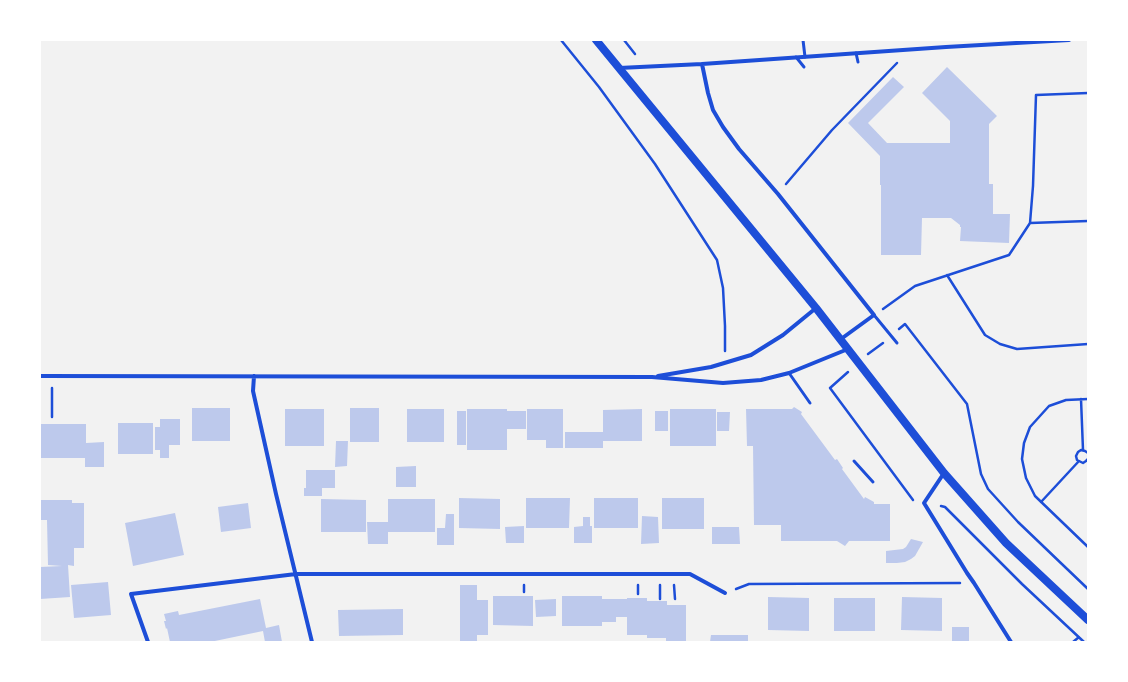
<!DOCTYPE html>
<html>
<head>
<meta charset="utf-8">
<style>
	body { margin:0 }
	#map { position:relative; width:1128px; height:682px; overflow:hidden; background:#f2f2f2; font-family:Ubuntu,sans-serif }
	canvas { display:block }
	.frame { position:absolute; inset:0; border:41px solid #fff; pointer-events:none }
</style>
</head>
<body>
<div id="map">
<canvas width="1128" height="682"></canvas>
<div class="frame"></div>
</div>
<script>
const g = document.querySelector('canvas').getContext('2d');
g.lineJoin = 'round';
function fill(path, color) { g.fillStyle = color; g.fill(path, 'evenodd'); }
const poly = rows => new Path2D(rows.map(r => 'M' + r).join(''));
function strokePath(path, color, width, dash) { g.strokeStyle = color; g.lineWidth = width; g.lineCap = dash ? 'butt' : 'round'; g.setLineDash(dash || []); g.stroke(path); }
fill(poly([
	[947,67,997,116,989,124,989,184,993,184,993,214,1010,214,1009,243,960,241,961,227,960,227,960,225,951,218,922,218,921,255,881,255,881,185,880,185,880,156,848,123,893,77,904,87,868,123,887,143,950,143,950,121,922,93],
	[794,407,802,412,801,414,835,460,837,459,843,468,842,469,864,499,865,497,874,502,874,504,890,504,890,541,849,541,845,546,837,541,781,541,781,525,754,525,753,446,747,446,746,409,792,409],
	[192,408,230,408,230,441,192,441],
	[350,408,379,408,379,442,350,442],
	[285,409,324,409,324,446,285,446],
	[407,409,444,409,444,442,407,442],
	[467,409,507,409,507,411,526,411,526,429,507,429,507,450,467,450],
	[527,409,563,409,563,448,546,448,546,440,527,440],
	[642,409,642,441,603,441,603,410],
	[670,409,716,409,716,446,670,446],
	[457,411,466,411,466,445,457,445],
	[655,411,668,411,668,431,655,431],
	[717,412,730,412,729,431,717,431],
	[160,419,180,419,180,445,169,445,169,458,160,458,160,450,155,450,155,427,160,427],
	[118,423,153,423,153,454,118,454],
	[40,424,86,424,86,443,104,442,104,467,85,467,85,458,40,458],
	[565,432,603,432,603,448,565,448],
	[336,441,348,441,347,466,335,467],
	[416,466,416,487,396,487,396,467],
	[306,470,335,470,335,488,322,488,322,496,304,496,304,488,306,488],
	[459,498,500,499,500,529,459,528],
	[526,498,570,498,569,528,526,528],
	[594,498,638,498,638,528,594,528],
	[662,498,704,498,704,529,662,529],
	[321,499,366,500,366,532,321,532],
	[388,499,435,499,435,532,388,532,388,544,368,544,367,522,388,522],
	[40,500,72,500,72,503,84,503,84,548,74,548,74,566,68,565,70,597,40,599,40,567,62,566,48,565,47,520,40,520],
	[248,503,251,528,221,532,218,507],
	[175,513,184,555,133,566,125,523],
	[446,514,454,514,454,545,437,545,437,528,445,528],
	[642,516,658,517,659,543,641,544],
	[583,517,590,517,590,526,592,526,592,543,574,543,574,527,583,526],
	[524,526,524,543,506,543,505,527],
	[712,527,739,527,740,544,712,544],
	[911,539,923,542,915,556,911,559,905,562,897,563,886,563,886,551,903,549,906,547],
	[108,582,111,615,74,618,71,585],
	[460,585,477,585,477,600,488,600,488,635,477,635,477,642,460,642],
	[493,596,533,596,533,626,493,625],
	[562,596,602,596,602,599,627,599,627,598,647,598,647,601,667,601,667,605,686,605,686,641,666,641,666,638,647,638,647,635,627,635,627,617,616,617,616,622,602,622,602,626,562,626],
	[768,597,809,598,809,631,768,630],
	[902,597,942,598,942,631,901,630],
	[834,598,875,598,875,631,834,631],
	[260,599,266,628,279,625,282,642,265,642,263,631,210,642,170,642,167,628,166,629,164,621,166,621,164,614,178,611,179,615],
	[556,599,556,616,536,617,535,600],
	[403,609,403,635,339,636,338,610],
	[952,627,969,627,969,642,952,642],
	[711,635,748,635,748,642,710,642]
]), '#bdc9ec');
strokePath(poly([
	[561,40,599,87,655,164,717,260,723,288,725,326,725,351],
	[624,40,635,54],
	[786,184,832,130,897,63],
	[1030,223,1088,221],
	[947,275,985,335,1000,344,1017,349,1088,344],
	[883,309,915,286,1009,255,1030,223,1033,186,1036,95,1088,93],
	[899,329,905,324,967,404,981,474,988,489,1018,522,1088,589],
	[868,354,883,343],
	[848,372,830,388,913,500],
	[52,388,52,417],
	[1081,399,1083,450],
	[1088,399,1066,400,1049,406,1030,427,1024,443,1022,459,1026,478,1035,496,1088,547],
	[1088,453,1085,451,1081,450,1078,452,1076,456,1077,460,1083,463,1086,461,1088,459],
	[1041,502,1079,461],
	[941,506,945,507,1022,584,1084,642],
	[638,585,638,594],
	[660,585,660,599],
	[674,585,675,599],
	[736,589,749,584,960,583],
	[524,592,524,585],
	[1073,642,1079,637]
]), '#1d4ed8', 2.5);
strokePath(poly([
	[803,40,805,57],
	[856,53,858,62],
	[796,57,804,67],
	[874,315,897,343],
	[789,373,810,403],
	[854,461,873,482]
]), '#1d4ed8', 3);
strokePath(poly([
	[702,64,708,93,713,110,723,127,739,149,778,194,874,315,841,339],
	[619,68,702,64,946,47,1069,40],
	[40,376,652,377,723,383,761,380,789,373,848,349],
	[254,376,253,391,276,494,312,642],
	[658,376,711,367,751,355,783,335,816,308],
	[944,473,924,503,967,573,974,583,1011,642],
	[148,642,131,594,296,574,690,574,725,593]
]), '#1d4ed8', 4);
strokePath(poly([
	[596,40,816,308,944,473,1006,543,1088,620]
]), '#1d4ed8', 8);
</script>
</body>
</html>
